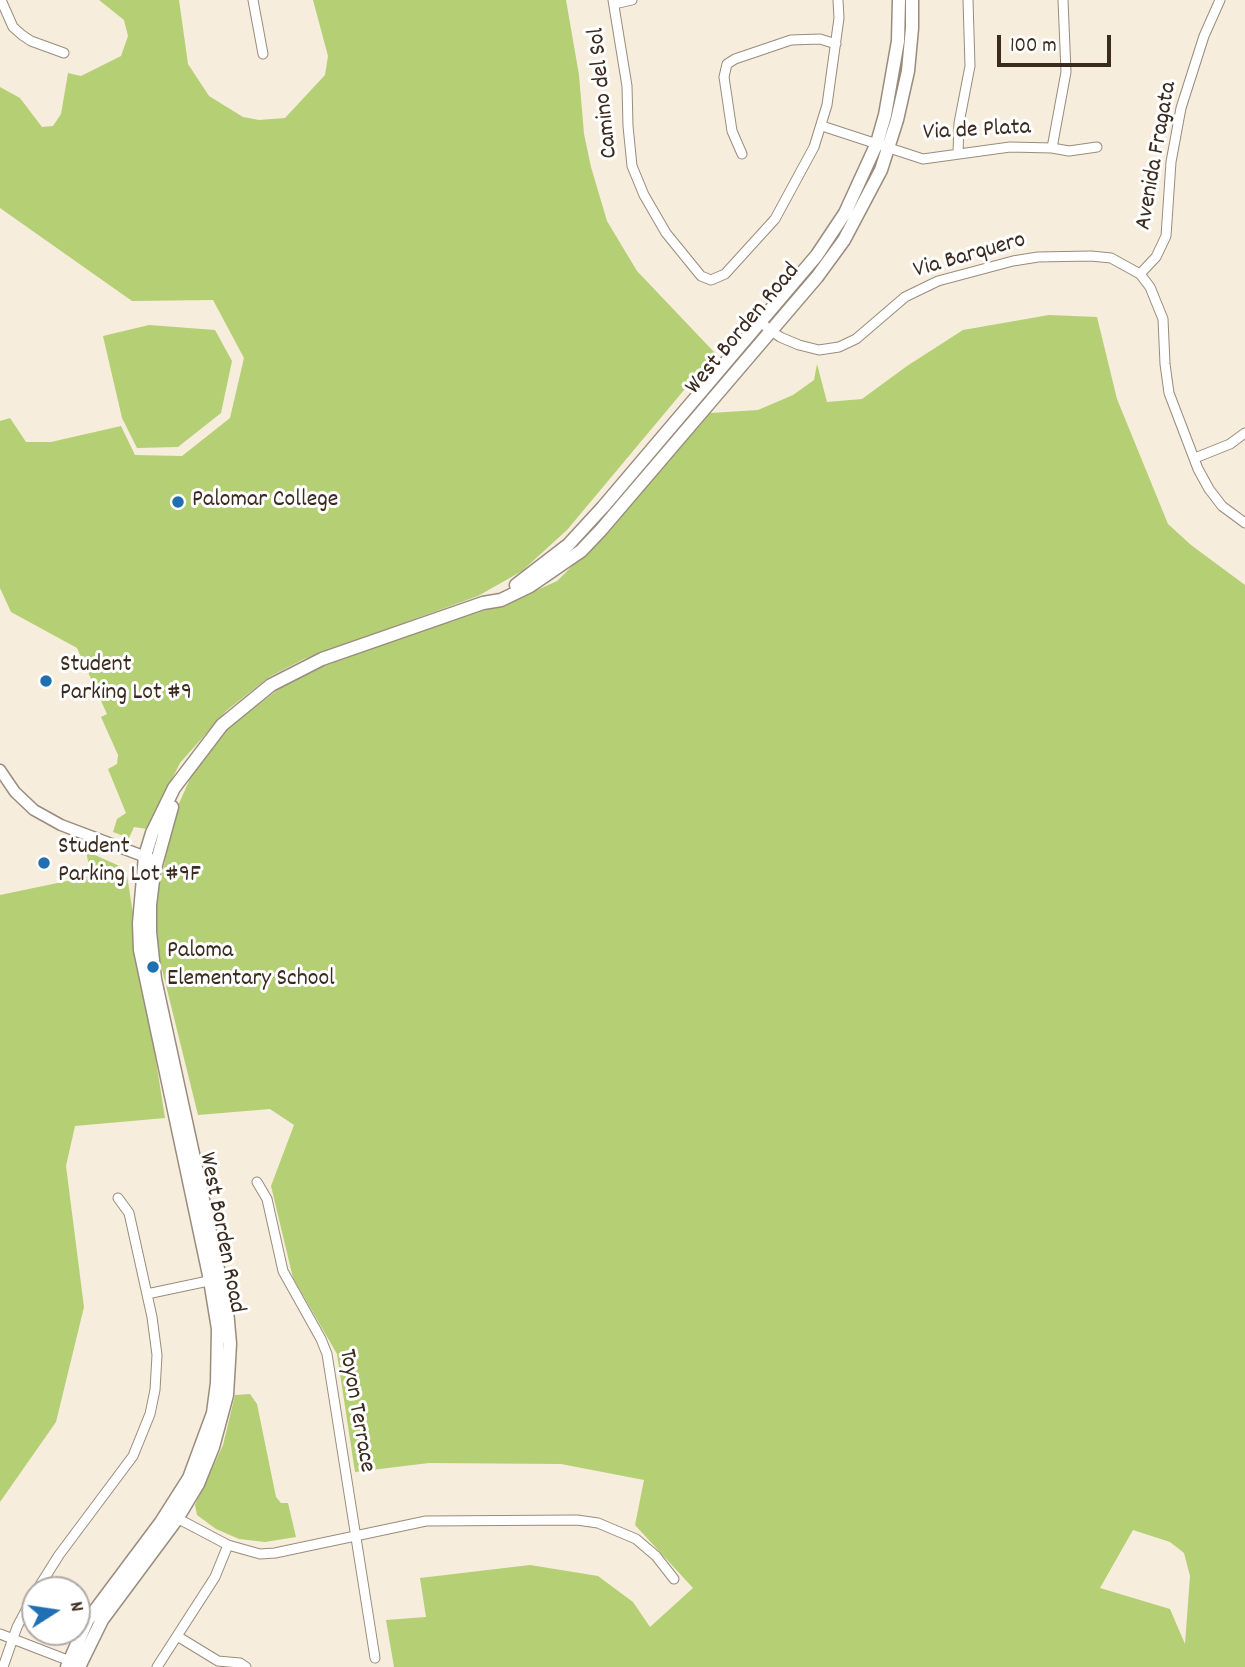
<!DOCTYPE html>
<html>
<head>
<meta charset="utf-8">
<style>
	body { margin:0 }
	#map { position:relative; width:1245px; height:1667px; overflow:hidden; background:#f7eddc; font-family:Dekko,sans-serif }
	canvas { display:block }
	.north { position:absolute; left:21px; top:1576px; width:70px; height:70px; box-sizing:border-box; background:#fff; border:2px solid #b1aaa5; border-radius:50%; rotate:78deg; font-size:19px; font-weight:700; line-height:28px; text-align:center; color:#3b2a1e }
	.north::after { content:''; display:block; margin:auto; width:24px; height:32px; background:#1f6fb2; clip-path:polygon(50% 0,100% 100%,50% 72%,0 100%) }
	.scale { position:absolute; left:997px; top:35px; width:114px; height:32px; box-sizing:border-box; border:4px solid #3b2a1e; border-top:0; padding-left:9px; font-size:21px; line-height:24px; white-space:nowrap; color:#3b2a1e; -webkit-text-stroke:5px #fff; paint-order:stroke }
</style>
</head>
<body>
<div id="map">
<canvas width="1245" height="1667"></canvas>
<div class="north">N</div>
<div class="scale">100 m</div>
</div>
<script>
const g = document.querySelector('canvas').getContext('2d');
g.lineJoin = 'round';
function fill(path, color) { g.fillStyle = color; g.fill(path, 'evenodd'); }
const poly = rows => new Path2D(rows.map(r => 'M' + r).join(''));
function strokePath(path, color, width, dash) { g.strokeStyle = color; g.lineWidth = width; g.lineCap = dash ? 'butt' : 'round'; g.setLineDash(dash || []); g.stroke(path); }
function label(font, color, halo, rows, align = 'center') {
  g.font = font + ' Dekko,sans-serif'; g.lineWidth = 6; g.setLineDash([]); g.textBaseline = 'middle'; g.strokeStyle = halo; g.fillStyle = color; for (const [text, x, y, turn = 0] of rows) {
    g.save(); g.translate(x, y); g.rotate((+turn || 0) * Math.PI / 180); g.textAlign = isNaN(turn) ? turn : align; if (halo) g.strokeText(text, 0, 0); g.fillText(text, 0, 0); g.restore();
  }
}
fill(poly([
	[99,0,179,0,188,64,209,96,243,117,259,120,285,118,325,75,328,56,313,0,566,0,579,75,584,134,591,167,607,221,637,271,715,353,567,530,522,571,478,596,304,659,269,677,226,711,180,763,147,829,134,827,129,838,113,832,117,819,126,813,108,769,117,764,118,755,101,717,107,714,77,648,11,612,0,588,0,421,10,418,26,442,51,442,121,426,135,455,182,456,230,418,244,358,213,300,132,301,0,208,0,87,20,98,42,127,53,126,61,114,68,73,81,76,121,56,128,36,124,20],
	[1049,315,1097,317,1117,399,1168,524,1191,545,1245,585,1245,1667,394,1667,386,1620,426,1617,420,1578,530,1565,598,1576,633,1602,650,1627,693,1588,635,1525,644,1480,561,1464,429,1463,355,1472,337,1354,293,1278,271,1186,294,1125,270,1109,198,1115,158,953,155,905,177,808,193,772,221,734,294,677,398,639,513,601,557,581,613,526,710,413,758,410,793,395,814,380,817,364,827,402,862,399,907,366,963,330],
	[1133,1530,1170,1542,1184,1553,1190,1576,1185,1644,1170,1609,1100,1588],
	[149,325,215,330,232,361,221,413,178,447,137,448,122,418,103,336],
	[86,851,126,869,165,1118,75,1126,66,1166,84,1307,56,1422,0,1502,0,895,91,876],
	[250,1394,257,1404,276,1497,281,1503,288,1503,296,1537,265,1542,239,1539,216,1529,197,1515,195,1505,223,1445,235,1395]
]), '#b5cf75');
const minor = poly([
	[1,0,13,27,22,35,31,41,64,53],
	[253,0,263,54],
	[613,0,627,86,628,126,632,166,644,195,666,233,701,276,711,280,725,274,775,219,814,147,827,105,839,18,838,0],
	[614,4,632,0],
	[822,126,923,159,1010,147,1052,148,1069,151,1097,147],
	[1052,148,1066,72,1063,0],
	[742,154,732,131,724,77,727,64,735,59,791,40,820,39,836,44],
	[958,154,959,123,970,66,968,0],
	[1140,274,1156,257,1166,236,1171,162,1181,108,1204,36,1220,0],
	[761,323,780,337,799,345,819,350,839,347,856,339,905,297,938,281,1013,261,1038,257,1091,256,1111,258,1140,274,1150,287,1163,319,1165,364,1169,393,1198,469,1209,489,1222,506,1245,523],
	[1195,458,1230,444,1245,433],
	[257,1182,267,1199,283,1271,321,1339,327,1354,375,1658],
	[147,1294,213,1280],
	[173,1516,228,1545,260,1554,275,1553,426,1521,577,1520,598,1523,636,1539,656,1556,674,1579],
	[37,1590,59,1555,133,1456,150,1414,155,1390,157,1355,152,1317,129,1213,118,1198],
	[0,1634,75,1663],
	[177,1636,218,1661,240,1663,246,1667],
	[3,1667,17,1627,35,1593],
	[157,1667,215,1577,228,1545]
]);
const tertiary = poly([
	[0,770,15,792,34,810,61,825,151,859]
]);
const secondary = poly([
	[516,585,568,545,603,507,817,255,845,213,877,143,885,115,898,41,899,0],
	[67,1667,87,1621,161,1522,189,1478,213,1413,217,1383,218,1329,210,1280,140,950,139,923,145,856,152,833,174,788,222,725,271,685,322,659,483,603,501,600,530,586,581,551,601,530,817,277,844,240,881,170,897,120,908,71,912,28,912,0],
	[79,1667,102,1620,177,1519,198,1484,213,1447,227,1395,230,1344,227,1310,155,979,150,932,150,905,154,872,172,807]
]);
strokePath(minor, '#998c7d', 11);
strokePath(tertiary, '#998c7d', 13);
strokePath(secondary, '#998c7d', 15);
strokePath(minor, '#fff', 9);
strokePath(tertiary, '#fff', 10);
strokePath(secondary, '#fff', 12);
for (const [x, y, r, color] of [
	[178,502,7,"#1f6fb2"],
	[46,681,7,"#1f6fb2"],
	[44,863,7,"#1f6fb2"],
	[153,967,7,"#1f6fb2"]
]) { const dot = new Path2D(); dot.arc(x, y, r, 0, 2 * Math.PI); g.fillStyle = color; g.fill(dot); strokePath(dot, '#fff', 2.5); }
label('24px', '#3b2a1e', '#fff', [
	["Camino del Sol",605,93,-96],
	["Via de Plata",977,132,-3],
	["Avenida Fragata",1158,156,-80],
	["Via Barquero",970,257,-16],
	["West Borden Road",744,330,-50],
	["West Borden Road",220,1233,79],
	["Toyon Terrace",355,1411,80]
]);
label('24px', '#3b2a1e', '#fff', [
	["Palomar College",192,502],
	["Student",60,667],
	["Parking Lot #9",60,695],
	["Student",58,849],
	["Parking Lot #9F",58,877],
	["Paloma",167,953],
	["Elementary School",167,981]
], 'left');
</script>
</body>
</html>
